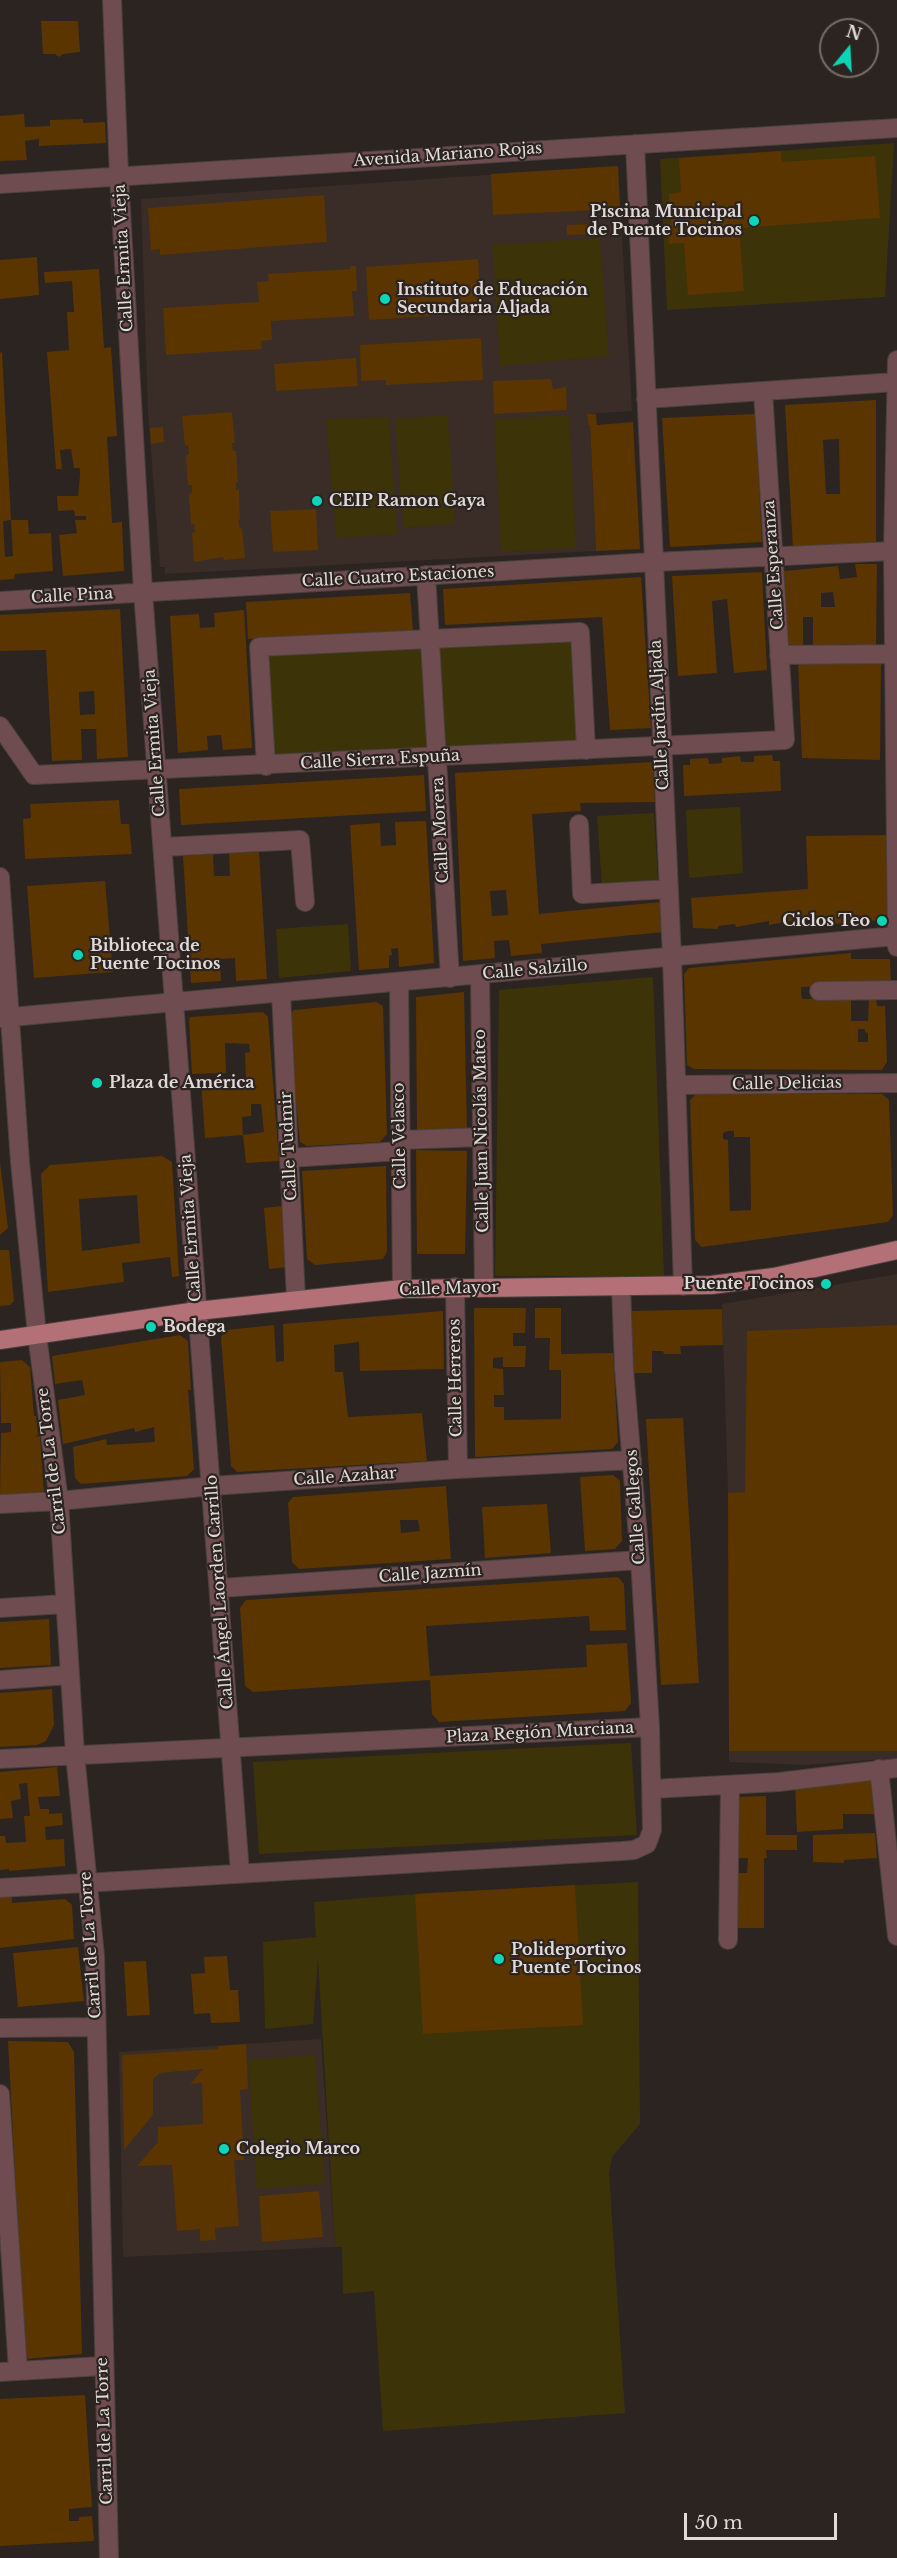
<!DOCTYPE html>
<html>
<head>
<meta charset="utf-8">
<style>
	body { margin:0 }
	#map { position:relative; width:897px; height:2558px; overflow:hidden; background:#2c2421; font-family:"Libre Baskerville",serif }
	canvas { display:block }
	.north { position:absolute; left:819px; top:18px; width:60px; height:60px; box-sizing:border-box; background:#2c2421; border:2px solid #746d6a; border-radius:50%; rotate:18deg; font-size:16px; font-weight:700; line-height:24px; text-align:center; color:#e0dad8 }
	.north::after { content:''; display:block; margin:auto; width:21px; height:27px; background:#0dd5b5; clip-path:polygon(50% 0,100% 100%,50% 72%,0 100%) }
	.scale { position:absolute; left:684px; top:2513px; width:153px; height:27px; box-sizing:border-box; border:3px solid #e0dad8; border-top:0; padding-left:8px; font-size:18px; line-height:21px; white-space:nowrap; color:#e0dad8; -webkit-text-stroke:4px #2c2421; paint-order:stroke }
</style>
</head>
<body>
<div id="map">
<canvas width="897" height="2558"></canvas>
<div class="north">N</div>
<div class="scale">50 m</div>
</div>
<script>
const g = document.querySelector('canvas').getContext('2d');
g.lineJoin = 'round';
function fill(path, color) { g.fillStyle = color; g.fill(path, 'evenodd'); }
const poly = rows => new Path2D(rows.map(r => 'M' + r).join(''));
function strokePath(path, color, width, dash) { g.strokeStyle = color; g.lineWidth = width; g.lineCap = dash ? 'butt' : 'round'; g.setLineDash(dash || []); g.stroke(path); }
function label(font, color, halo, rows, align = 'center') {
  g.font = font + ' "Libre Baskerville",serif'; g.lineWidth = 4.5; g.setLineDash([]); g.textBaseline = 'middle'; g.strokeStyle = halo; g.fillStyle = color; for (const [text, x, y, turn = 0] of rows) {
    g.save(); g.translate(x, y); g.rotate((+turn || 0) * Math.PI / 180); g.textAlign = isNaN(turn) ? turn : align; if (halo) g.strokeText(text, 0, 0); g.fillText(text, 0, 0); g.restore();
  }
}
fill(poly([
	[618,166,632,411,587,414,588,424,590,425,596,551,165,574,165,567,160,567,148,413,141,199],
	[897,1274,897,1758,805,1765,729,1762,728,1493,722,1304],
	[321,2039,335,2247,123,2257,119,2052]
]), '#3a2c26');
fill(poly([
	[894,143,885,297,667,310,660,159],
	[600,238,609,356,500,366,492,245],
	[448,415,455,524,403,528,395,419],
	[569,415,576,548,501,552,494,419],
	[389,417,397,534,336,538,326,419],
	[580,632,586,750,266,766,259,647],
	[740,807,743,873,689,878,686,810],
	[654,813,658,880,602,886,597,816],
	[348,924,351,971,279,978,276,929],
	[653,977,664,1276,495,1276,499,990],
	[631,1743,637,1835,259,1854,253,1762],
	[638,1882,640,2124,612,2157,609,2173,625,2413,383,2431,374,2291,343,2294,342,2247,335,2247,318,1957,313,2024,265,2029,263,1942,316,1937,314,1902,415,1894],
	[315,2055,325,2184,257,2189,248,2060]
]), '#3d3309');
fill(poly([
	[41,21,78,21,80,52,63,54,59,57,55,54,43,54],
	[24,114,25,127,50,126,50,120,83,119,83,123,105,122,106,143,39,146,39,139,25,141,27,160,0,161,0,116],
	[781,151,782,162,875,156,880,218,739,228,744,291,688,295,684,243,669,244,667,225,671,224,669,194,681,192,679,158],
	[618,166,620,209,493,215,491,174],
	[324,195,327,242,160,255,160,249,151,250,148,208],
	[593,224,594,234,567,235,567,225],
	[37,257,39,295,0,299,0,260],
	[478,259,481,313,369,320,366,267],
	[350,266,356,266,357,291,352,291,354,316,271,321,272,340,261,341,262,349,166,355,163,308,259,302,257,282,269,281,268,274,350,269],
	[99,269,104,348,111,347,117,436,107,437,112,523,122,522,124,571,63,576,59,535,77,533,75,520,86,520,86,516,75,516,74,510,58,511,57,496,78,496,80,476,80,468,74,468,71,449,60,450,62,469,56,469,47,352,69,350,67,312,74,312,72,281,45,283,44,272],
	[481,338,483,380,386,385,386,380,361,381,360,345],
	[2,352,11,520,28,520,29,534,51,533,53,571,15,574,14,579,0,580,0,353],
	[11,520,13,556,5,557,3,521],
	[356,358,358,386,276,391,274,364],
	[551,379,553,389,566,387,567,410,494,414,493,381],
	[876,400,876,543,793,548,785,405],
	[839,439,840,494,826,494,823,440],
	[232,412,235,443,232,443,233,451,236,451,238,482,236,482,236,490,239,489,240,520,238,520,240,529,242,528,245,558,224,560,223,557,194,562,192,533,195,532,194,524,191,524,189,494,192,493,192,485,188,485,186,455,189,454,188,445,185,446,182,416],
	[587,414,596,414,597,425,633,422,640,549,596,551,590,425,588,425],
	[755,414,762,542,670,547,662,418],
	[163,427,164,442,151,444,150,428],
	[316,509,318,550,273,552,270,511],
	[855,564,877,564,876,646,839,644,839,650,813,650,813,617,803,617,803,650,789,650,784,571,838,566,840,579,857,577],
	[833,592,835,607,821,607,821,593],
	[762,572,767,670,734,673,727,599,712,601,717,673,678,676,672,576],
	[641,577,651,728,610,730,602,617,445,625,443,589],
	[410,593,413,630,248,639,246,602],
	[120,609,128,757,97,759,96,729,81,729,82,760,52,761,46,650,0,651,0,615],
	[94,691,95,714,80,715,79,692],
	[244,610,252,748,223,750,221,735,207,736,208,750,178,753,170,616,199,614,200,628,215,627,214,613],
	[798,661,881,661,880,760,802,758],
	[772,755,773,761,780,761,781,791,684,796,683,765,690,765,690,759,708,758,709,764,722,763,722,758,740,756,741,762,754,762,754,756],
	[653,762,655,802,580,803,581,811,532,814,539,914,660,902,664,932,541,944,542,953,511,956,509,940,494,941,495,958,463,961,455,773],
	[506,890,508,915,492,916,490,891],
	[424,775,426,811,181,825,179,789],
	[119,800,121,824,129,824,132,854,25,859,23,819,31,818,30,804],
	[426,821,434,963,399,967,398,948,391,949,392,955,389,956,389,968,359,970,350,825,380,823,381,846,396,845,395,822],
	[888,835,890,919,858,922,858,919,842,921,843,923,810,927,810,920,803,921,804,918,769,925,769,921,736,927,735,924,718,926,718,929,693,928,691,898,808,889,806,836],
	[259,852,267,979,236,981,235,958,220,959,221,981,191,983,183,856,213,854,214,876,230,876,229,853],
	[105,881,113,972,34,978,27,886],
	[851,953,851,959,890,959,891,985,801,987,801,994,802,999,851,999,851,1021,868,1021,869,998,876,998,877,1006,885,1006,887,1062,882,1070,694,1069,687,1065,684,974,689,968],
	[858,1029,865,1029,865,1032,868,1033,868,1042,858,1042],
	[464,992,467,1132,417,1132,416,997],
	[376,1002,383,1006,387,1134,380,1142,307,1146,300,1142,288,1017,294,1010],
	[263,1012,268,1017,279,1161,246,1163,243,1135,264,1132,261,1104,251,1104,251,1116,242,1117,243,1135,205,1138,201,1080,246,1079,245,1053,250,1052,249,1044,225,1043,226,1073,192,1074,189,1021,190,1017],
	[696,1094,882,1094,889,1100,893,1215,888,1222,702,1247,695,1240,690,1100],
	[728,1131,734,1131,734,1137,750,1137,751,1210,730,1211,728,1140,723,1139,723,1133],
	[416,1150,467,1151,465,1254,417,1254],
	[162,1156,172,1162,179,1276,172,1277,170,1257,122,1263,124,1282,48,1292,41,1174,50,1165],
	[137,1195,140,1243,82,1251,79,1199],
	[0,1162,8,1228,0,1235],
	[386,1166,387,1252,383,1259,315,1265,307,1259,302,1171],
	[282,1206,287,1267,269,1269,264,1208],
	[0,1250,9,1250,14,1301,10,1305,0,1306],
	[474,1308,526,1308,525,1333,513,1333,513,1346,526,1346,525,1367,503,1367,503,1357,493,1358,493,1368,503,1369,504,1395,494,1395,494,1407,504,1407,504,1420,561,1419,561,1370,549,1370,550,1338,535,1338,535,1308,561,1308,561,1354,613,1353,618,1442,612,1449,475,1457],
	[722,1309,723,1345,680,1346,681,1354,664,1354,663,1351,652,1351,652,1373,632,1373,632,1311],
	[443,1311,444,1369,360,1371,359,1342,334,1345,335,1372,343,1372,348,1417,422,1413,427,1461,237,1472,231,1466,221,1337,227,1330,274,1325,276,1362,284,1361,283,1324],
	[897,1325,897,1751,729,1751,728,1493,745,1492,747,1331],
	[180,1335,188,1341,191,1390,188,1390,194,1469,187,1476,81,1484,75,1478,73,1447,106,1439,107,1445,155,1442,154,1427,135,1432,134,1428,63,1444,58,1400,85,1395,82,1380,55,1384,52,1356],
	[22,1360,30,1367,34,1416,36,1416,38,1435,35,1437,40,1436,44,1494,0,1496,1,1433,11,1432,11,1423,1,1423,0,1362],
	[683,1418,699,1683,661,1685,646,1419],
	[613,1475,620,1481,622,1541,615,1549,585,1551,580,1477],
	[446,1486,451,1559,299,1569,292,1562,288,1503,293,1497],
	[400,1520,418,1520,420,1531,401,1533],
	[547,1504,551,1553,485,1558,482,1507],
	[618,1577,624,1584,626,1630,590,1631,589,1616,426,1626,430,1676,587,1667,586,1645,627,1643,631,1703,625,1711,439,1722,432,1714,430,1680,253,1692,245,1686,240,1608,246,1600],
	[49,1619,51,1665,0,1668,0,1622],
	[52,1689,54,1725,46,1741,37,1745,0,1747,0,1693],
	[57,1767,60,1796,38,1797,40,1809,49,1809,49,1814,62,1813,63,1825,45,1827,46,1840,64,1839,65,1866,9,1871,9,1869,0,1870,0,1836,5,1836,6,1843,26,1842,24,1816,30,1816,27,1783,19,1784,21,1799,11,1801,13,1818,0,1819,0,1772],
	[875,1777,878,1806,874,1806,874,1814,843,1814,843,1829,797,1832,795,1785],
	[766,1796,766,1835,797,1835,797,1850,766,1850,767,1858,764,1858,764,1928,734,1928,734,1873,747,1873,748,1858,734,1858,735,1797],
	[875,1833,877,1858,844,1860,844,1863,813,1862,813,1835],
	[575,1885,583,2025,423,2034,415,1894],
	[11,1890,12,1903,65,1899,72,1905,74,1939,0,1948,0,1891],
	[78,1947,84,2001,18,2007,13,1953],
	[227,1956,230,1990,238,1990,240,2022,211,2023,210,2013,194,2014,191,1974,205,1973,204,1957],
	[146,1961,150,2015,127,2016,124,1962],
	[8,2041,68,2042,74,2052,82,2354,25,2359],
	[246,2044,248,2089,240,2090,244,2160,234,2160,239,2226,215,2228,216,2240,200,2241,200,2229,177,2231,172,2165,137,2166,158,2142,158,2127,203,2124,202,2083,190,2084,203,2069,160,2073,153,2079,153,2115,124,2150,122,2055,218,2049,218,2046],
	[319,2191,323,2237,262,2242,259,2196],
	[85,2395,92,2507,69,2509,69,2521,79,2521,79,2517,92,2516,94,2541,0,2546,0,2399]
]), '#5a3500');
const minor = poly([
	[112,0,119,176,143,592,240,1873],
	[635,144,672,958,683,1286],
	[0,184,897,128],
	[646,399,896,382],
	[426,575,450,978],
	[0,601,653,562,893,551],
	[779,655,894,654],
	[0,726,34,775,785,740,763,391],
	[266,766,259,647,580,632,586,750],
	[579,824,582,894,669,889],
	[163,847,300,840,305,902],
	[0,877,20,1162,37,1335,59,1501,75,1754,95,1956,109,2558],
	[897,947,893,551,897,360],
	[480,975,484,1287],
	[399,982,402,1289],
	[819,991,897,990],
	[281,993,296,1299],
	[0,1018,896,936],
	[676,1085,897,1083],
	[400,1140,482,1137],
	[289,1158,401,1151],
	[455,1287,458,1469],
	[0,1504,59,1501,212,1486,458,1469,632,1460],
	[220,1588,640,1560],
	[0,1608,65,1604],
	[0,1680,70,1675],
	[0,1759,650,1727],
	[879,1769,897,1936],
	[652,1789,779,1782,897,1768],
	[0,1888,622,1851,634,1850,647,1844,652,1830,650,1727,640,1560,624,1369,621,1286],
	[728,1940,730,1785],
	[0,2028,96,2027],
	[0,2094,18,2371],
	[0,2372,103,2366]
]);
const major = poly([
	[0,1340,197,1311,402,1289,711,1285,774,1277,897,1250]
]);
strokePath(minor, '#49413e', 20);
strokePath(major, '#49413e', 20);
strokePath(minor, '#6e4c4f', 18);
strokePath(major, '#b47077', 18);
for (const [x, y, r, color] of [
	[754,221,6,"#0dd5b5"],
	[385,299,6,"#0dd5b5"],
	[317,501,6,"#0dd5b5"],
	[882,921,6,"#0dd5b5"],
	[78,955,6,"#0dd5b5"],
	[97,1083,6,"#0dd5b5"],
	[826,1284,6,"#0dd5b5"],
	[151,1327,6,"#0dd5b5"],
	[499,1959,6,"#0dd5b5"],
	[224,2149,6,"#0dd5b5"]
]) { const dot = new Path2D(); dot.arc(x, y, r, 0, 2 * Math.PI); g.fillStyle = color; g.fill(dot); strokePath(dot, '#2c2421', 2); }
label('16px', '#e0dad8', '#2c2421', [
	["Avenida Mariano Rojas",448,155,-4],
	["Calle Ermita Vieja",124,258,-93],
	["Calle Esperanza",774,565,-94],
	["Calle Cuatro Estaciones",398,577,-3],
	["Calle Pina",72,596,-3],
	["Calle Jardín Aljada",660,715,-93],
	["Calle Ermita Vieja",155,743,-94],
	["Calle Sierra Espuña",380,760,-3],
	["Calle Morera",441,830,-93],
	["Calle Salzillo",535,970,-5],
	["Calle Delicias",787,1084,-1],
	["Calle Juan Nicolás Mateo",482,1131,-91],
	["Calle Velasco",400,1136,-91],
	["Calle Tudmir",289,1146,-93],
	["Calle Ermita Vieja",191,1228,-94],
	["Calle Mayor",449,1289,-2],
	["Calle Herreros",456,1378,-91],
	["Carril de La Torre",52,1461,-97],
	["Calle Azahar",345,1477,-4],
	["Calle Gallegos",636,1507,-94],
	["Calle Jazmín",430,1574,-4],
	["Calle Ángel Laorden Carrillo",220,1592,-94],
	["Plaza Región Murciana",540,1733,-3],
	["Carril de La Torre",91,1945,-94],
	["Carril de La Torre",105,2431,-92]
]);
label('bold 16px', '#e0dad8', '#2c2421', [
	["Piscina Municipal",742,212,"right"],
	["de Puente Tocinos",742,230,"right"],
	["Instituto de Educación",397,290],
	["Secundaria Aljada",397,308],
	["CEIP Ramon Gaya",329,501],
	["Ciclos Teo",870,921,"right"],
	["Biblioteca de",90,946],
	["Puente Tocinos",90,964],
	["Plaza de América",109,1083],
	["Puente Tocinos",814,1284,"right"],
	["Bodega",163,1327],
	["Polideportivo",511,1950],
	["Puente Tocinos",511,1968],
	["Colegio Marco",236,2149]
], 'left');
</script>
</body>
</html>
